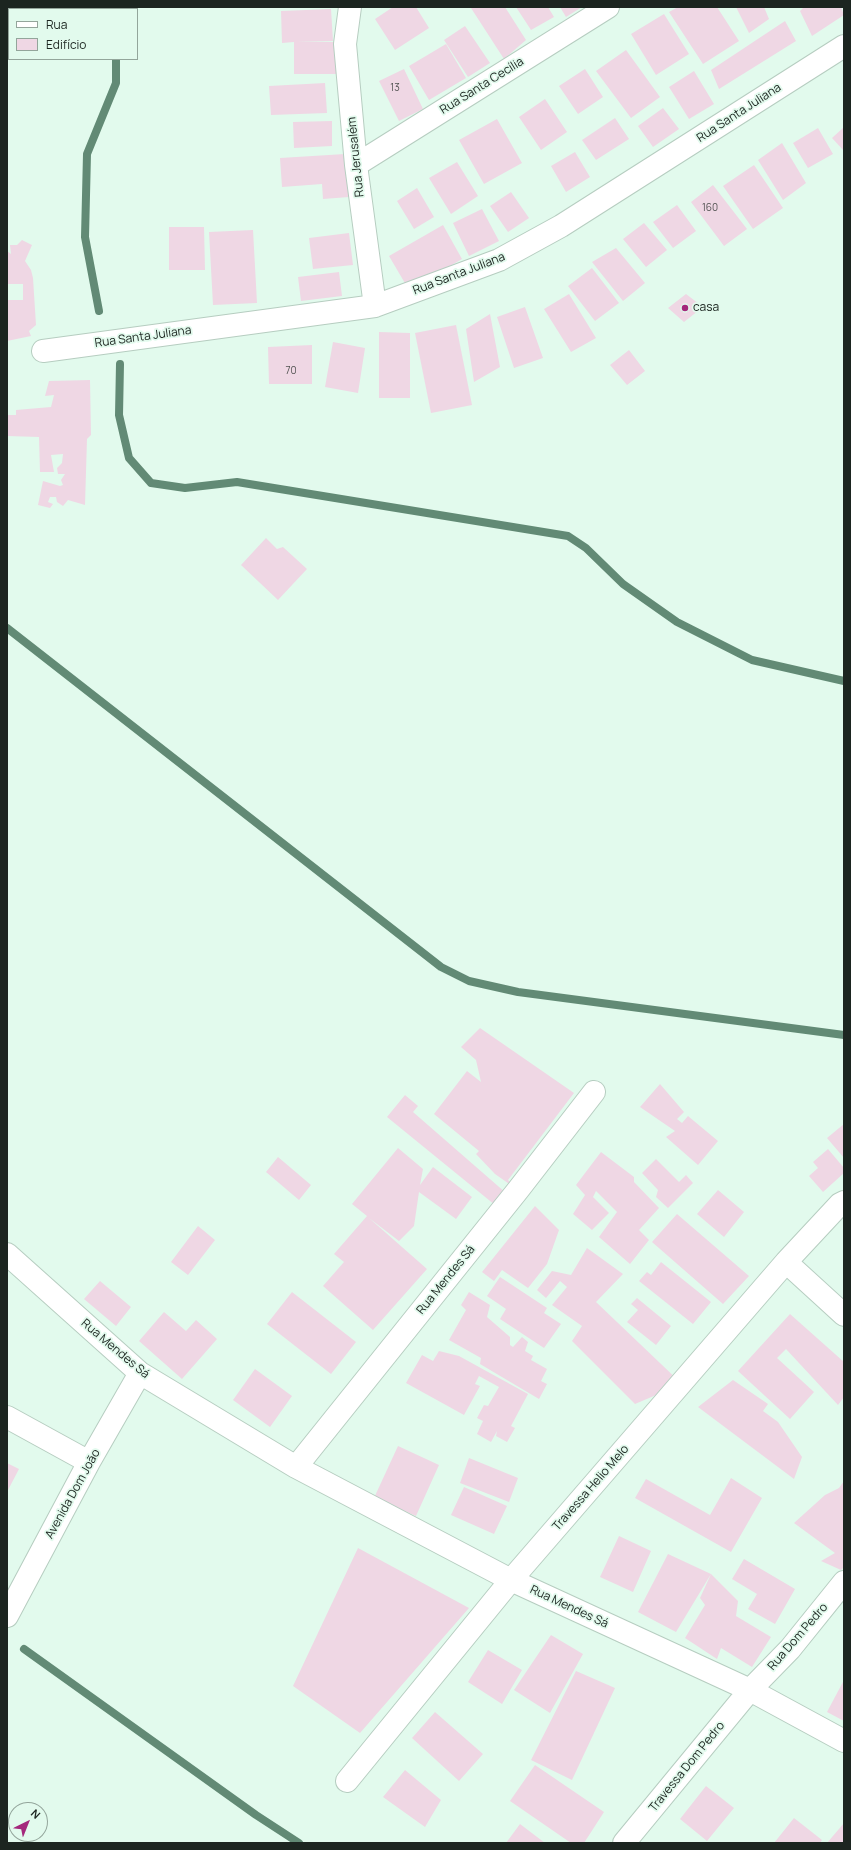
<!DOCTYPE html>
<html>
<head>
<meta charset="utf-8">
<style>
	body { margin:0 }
	#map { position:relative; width:851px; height:1850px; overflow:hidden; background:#e2faed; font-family:Manrope,sans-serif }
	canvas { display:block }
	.frame { position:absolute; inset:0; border:8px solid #1c2520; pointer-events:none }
	.legend { position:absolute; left:8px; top:8px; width:130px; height:52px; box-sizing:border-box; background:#e2faed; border:1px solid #93a59b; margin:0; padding:5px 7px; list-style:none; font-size:12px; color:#1c2520 }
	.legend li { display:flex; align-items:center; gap:8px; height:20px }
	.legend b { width:20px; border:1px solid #93a59b }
	.north { position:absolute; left:8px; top:1802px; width:40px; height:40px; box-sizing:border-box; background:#e2faed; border:1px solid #93a59b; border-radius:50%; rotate:43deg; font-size:11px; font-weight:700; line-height:16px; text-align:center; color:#1c2520 }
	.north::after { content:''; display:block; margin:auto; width:14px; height:18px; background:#a4287c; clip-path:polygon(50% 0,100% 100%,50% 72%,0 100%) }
</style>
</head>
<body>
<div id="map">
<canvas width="851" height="1850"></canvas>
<div class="frame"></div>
<ul class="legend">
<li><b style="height:5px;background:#fff"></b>Rua</li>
<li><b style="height:11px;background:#efd7e4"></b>Edifício</li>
</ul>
<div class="north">N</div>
</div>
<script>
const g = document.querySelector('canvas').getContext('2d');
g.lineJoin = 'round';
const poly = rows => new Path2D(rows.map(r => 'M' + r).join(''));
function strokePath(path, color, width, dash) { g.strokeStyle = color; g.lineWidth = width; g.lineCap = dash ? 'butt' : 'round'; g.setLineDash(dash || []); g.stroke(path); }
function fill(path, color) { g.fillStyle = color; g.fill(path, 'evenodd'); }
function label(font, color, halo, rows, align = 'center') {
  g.font = font + ' Manrope,sans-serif'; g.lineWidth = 3.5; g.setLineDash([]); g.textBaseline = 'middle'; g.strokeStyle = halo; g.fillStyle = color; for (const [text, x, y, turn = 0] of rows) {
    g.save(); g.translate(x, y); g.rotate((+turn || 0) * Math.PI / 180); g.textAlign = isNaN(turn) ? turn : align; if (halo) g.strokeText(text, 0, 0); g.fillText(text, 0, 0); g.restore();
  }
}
strokePath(poly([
	[118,9,118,7],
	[99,311,85,237,87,154,116,83,116,59],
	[120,364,119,415,129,458,151,483,185,488,237,482,568,536,586,548,623,584,677,622,752,660,844,681],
	[7,628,441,967,469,981,518,992,844,1035],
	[24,1649,256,1815,299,1843]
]), '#628a75', 8);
fill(poly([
	[393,7,416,7,429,28,395,50,375,19],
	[473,7,505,7,526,40,504,59,471,8],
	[516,7,548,7,554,17,531,30],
	[560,7,582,7,566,17],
	[678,7,717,7,739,41,703,64,669,12],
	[736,7,764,7,769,19,749,33],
	[804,7,841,7,844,15,812,36,800,11],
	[331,9,333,41,297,42,337,42,337,74,294,74,294,42,282,43,281,11],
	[664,14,689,54,656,75,631,34],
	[785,21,796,41,719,89,711,70],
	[465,26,490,63,468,77,444,40],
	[446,44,466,78,429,100,409,66],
	[626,50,660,97,631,118,596,71],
	[404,69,423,109,399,121,379,81],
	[585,69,603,97,578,114,559,86],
	[694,71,714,104,689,119,669,87],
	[325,83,327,113,271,115,269,86],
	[545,99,567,132,541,150,519,117],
	[663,108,679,129,653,147,638,126],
	[615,118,629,139,596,160,582,140],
	[497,119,522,163,484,184,459,140],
	[332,121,332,146,294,148,293,122],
	[844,127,844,151,832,138],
	[818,128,833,154,808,168,793,143],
	[782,143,806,183,783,200,758,160],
	[575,152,590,177,566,192,551,166],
	[345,154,349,197,323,199,322,184,282,187,280,158],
	[457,162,478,196,451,214,429,178],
	[754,165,783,208,753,229,723,186],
	[713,185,747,229,724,246,691,202],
	[417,188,434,217,414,229,397,201],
	[511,192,529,218,508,232,490,206],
	[677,205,696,231,673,248,653,222],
	[482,209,499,241,469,256,453,223],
	[644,223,667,250,646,267,623,239],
	[443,225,462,259,409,290,389,256],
	[169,227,204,227,205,270,169,270],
	[253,230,257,303,213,305,209,232],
	[349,233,353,265,313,269,309,238],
	[22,240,32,245,25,261,31,270,33,278,36,325,29,331,31,336,7,341,7,300,23,300,23,284,7,284,7,251,11,254,10,245,17,245],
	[616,248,645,283,623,301,592,262],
	[592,268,619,303,595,321,568,286],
	[339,272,342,296,301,301,298,277],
	[569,294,596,338,571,352,544,309],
	[686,294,703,307,684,322,668,308],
	[525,307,543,358,514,368,497,317],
	[490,314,500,367,474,382,466,329],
	[456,325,472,405,431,413,415,333],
	[379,332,410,333,410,398,379,398],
	[333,342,365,348,358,393,325,387],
	[312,345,312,384,269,384,268,347],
	[629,350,645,371,627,385,610,365],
	[90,380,91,435,87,439,85,505,68,500,63,506,57,502,56,497,50,497,48,502,53,504,50,508,38,505,43,481,60,486,63,485,61,480,65,474,58,474,57,468,62,463,63,454,51,455,54,472,40,472,39,437,7,436,7,415,16,415,16,410,51,407,54,395,45,396,49,381],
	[266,538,277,549,283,547,307,569,278,600,241,565],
	[480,1028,574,1093,508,1180,515,1188,495,1174,476,1154,479,1151,434,1114,467,1071,481,1082,476,1060,461,1047],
	[660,1084,684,1112,677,1119,682,1123,688,1116,718,1141,698,1165,666,1137,675,1131,640,1107],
	[405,1095,418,1106,413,1112,506,1193,495,1205,387,1117],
	[844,1124,844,1158,827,1138],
	[398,1148,423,1169,420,1185,433,1167,472,1197,456,1219,419,1192,414,1226,399,1241,369,1218,427,1269,373,1330,323,1286,344,1262,334,1254,367,1216,352,1204],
	[828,1149,844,1168,844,1173,823,1192,809,1176,818,1168,813,1162],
	[601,1152,634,1177,634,1182,659,1208,639,1230,649,1240,630,1264,599,1237,617,1212,596,1191,593,1197,609,1213,592,1230,573,1214,585,1195,576,1185],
	[278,1157,311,1185,299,1200,266,1172],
	[656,1159,679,1182,686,1175,693,1183,668,1208,656,1197,658,1190,642,1173],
	[718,1190,744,1212,724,1237,697,1214],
	[535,1206,559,1230,547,1264,528,1288,502,1270,494,1281,482,1272],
	[677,1214,749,1276,723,1304,652,1242],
	[198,1226,215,1240,188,1275,171,1262],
	[587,1248,623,1274,596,1302,682,1384,635,1404,572,1341,582,1326,552,1305,567,1287,560,1281,546,1298,537,1290,552,1271,571,1275],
	[661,1262,711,1302,693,1324,639,1281,647,1272,651,1275],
	[500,1277,547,1308,544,1313,561,1324,544,1348,500,1319,506,1309,487,1296],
	[100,1281,131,1307,116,1326,84,1299],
	[292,1292,356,1342,331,1374,267,1324],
	[469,1292,490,1305,487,1317,510,1337,510,1345,513,1347,522,1337,528,1342,525,1351,533,1356,531,1360,547,1369,541,1381,547,1384,539,1399,480,1364,481,1358,449,1340,466,1310,461,1305],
	[637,1298,671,1326,656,1345,627,1322,638,1310,631,1304],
	[164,1312,186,1331,196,1320,217,1339,182,1379,139,1341],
	[790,1314,844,1362,844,1397,838,1405,786,1349,777,1358,814,1392,790,1419,738,1371],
	[439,1351,459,1356,528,1394,511,1426,515,1428,507,1442,496,1436,497,1431,491,1442,477,1434,483,1421,477,1418,484,1405,488,1406,499,1387,479,1376,475,1384,480,1386,464,1415,406,1383,422,1355,433,1361],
	[255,1369,292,1396,270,1427,233,1400],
	[733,1380,768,1404,763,1411,778,1422,802,1457,794,1479,698,1407],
	[398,1446,439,1465,416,1516,374,1498],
	[469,1458,518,1478,509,1502,460,1483],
	[7,1463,19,1469,7,1492],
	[731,1478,762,1498,731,1552,635,1498,646,1479,710,1515],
	[844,1481,844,1567,841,1570,821,1561,835,1553,794,1523,825,1495,839,1488],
	[464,1487,507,1506,494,1534,451,1515],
	[619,1536,651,1551,633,1592,600,1577],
	[358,1548,469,1608,360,1733,293,1686],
	[668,1554,711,1574,738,1601,736,1616,771,1637,752,1667,721,1648,717,1659,685,1638,705,1605,700,1598,711,1574,676,1632,638,1612],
	[744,1559,795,1589,775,1624,748,1609,757,1594,732,1579],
	[551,1635,583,1654,550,1713,514,1690],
	[488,1650,522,1670,502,1704,468,1682],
	[576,1671,615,1688,572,1780,531,1760],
	[844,1680,844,1721,827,1712],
	[435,1712,483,1754,459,1781,412,1738],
	[535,1765,604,1812,584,1843,571,1843,510,1801],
	[405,1770,441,1800,425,1827,383,1797],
	[706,1786,734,1808,707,1841,680,1819],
	[794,1818,822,1840,820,1843,774,1843],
	[844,1823,844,1843,827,1843],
	[520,1824,545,1843,506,1843]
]), '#efd7e4');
const minor = poly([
	[350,7,345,44,356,165,375,306],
	[356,165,608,7],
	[43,351,375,306,499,260,561,226,844,46],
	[7,1254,140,1373,296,1467,511,1580,750,1690,844,1741],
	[786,1262,844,1315],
	[7,1417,89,1462],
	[296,1467,518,1190,594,1092],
	[7,1616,89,1462,140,1373],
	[347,1781,511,1580,786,1262,840,1204,844,1202],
	[624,1843,750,1690,790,1649,844,1582]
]);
strokePath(minor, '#b6cdc0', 24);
strokePath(minor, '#fff', 22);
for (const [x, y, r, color] of [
	[685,308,4,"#a4287c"]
]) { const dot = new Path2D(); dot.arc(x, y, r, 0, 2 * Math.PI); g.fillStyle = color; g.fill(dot); strokePath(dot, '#e2faed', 1.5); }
label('10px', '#515251', null, [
	["13",395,88],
	["160",710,208],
	["70",291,371]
]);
label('12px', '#1c2520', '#e2faed', [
	["Rua Santa Cecília",482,86,-32],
	["Rua Santa Juliana",739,113,-33],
	["Rua Jerusalém",356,157,-96],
	["Rua Santa Juliana",459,274,-21],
	["Rua Santa Juliana",143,337,-8],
	["Rua Mendes Sá",446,1280,-51],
	["Rua Mendes Sá",115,1349,40],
	["Travessa Helio Melo",591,1488,-49],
	["Avenida Dom João",73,1494,-61],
	["Rua Mendes Sá",569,1607,25],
	["Rua Dom Pedro",798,1637,-49],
	["Travessa Dom Pedro",687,1767,-51]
]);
label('12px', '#1c2520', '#e2faed', [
	["casa",693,308]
], 'left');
</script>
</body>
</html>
